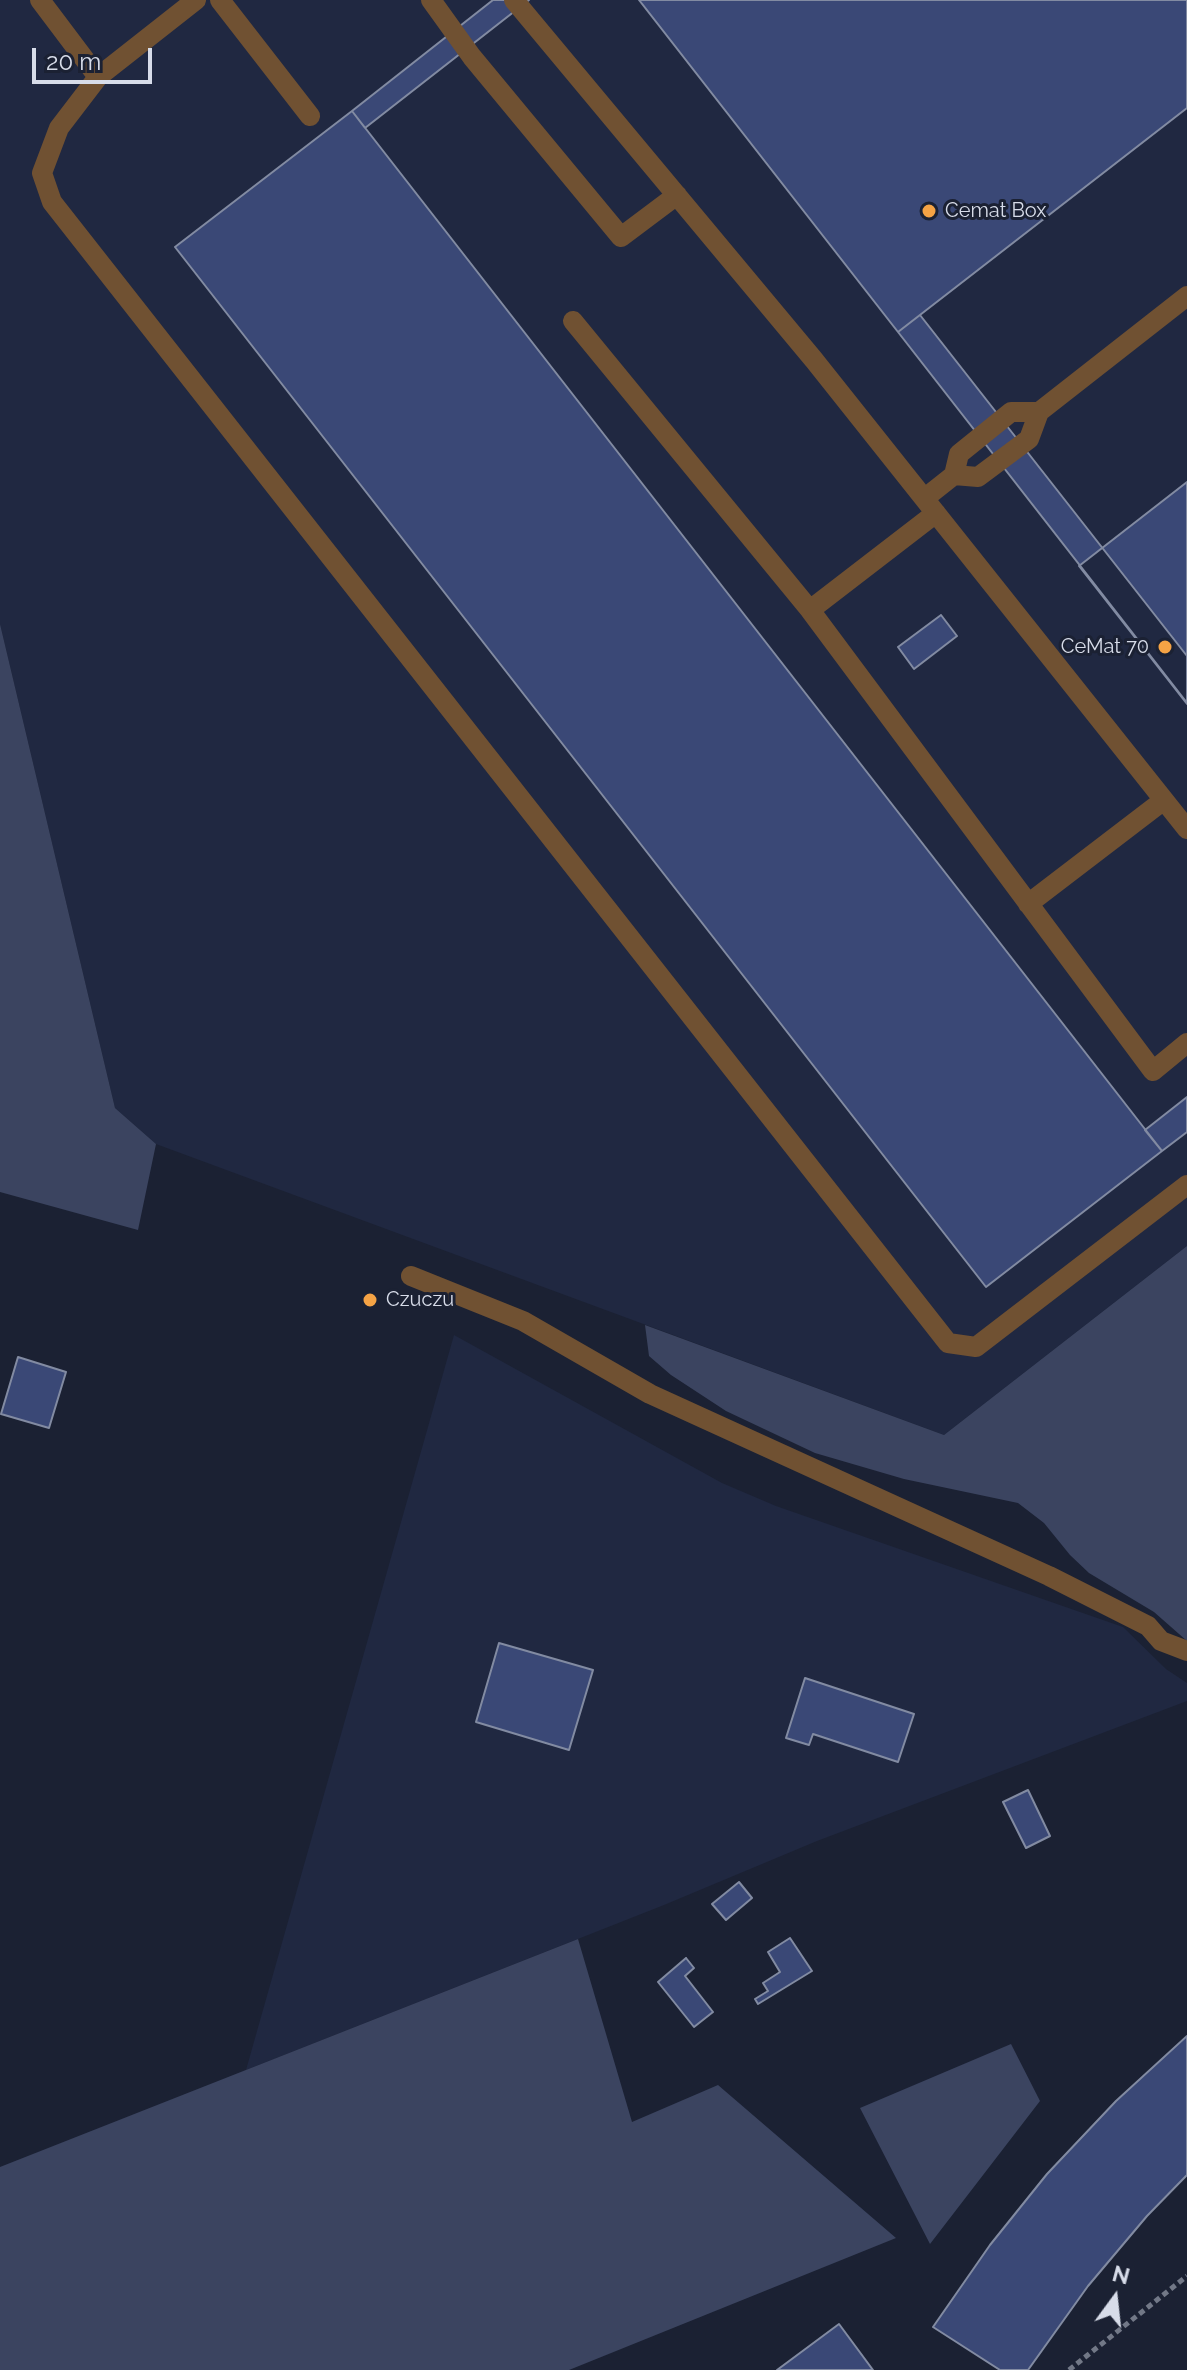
<!DOCTYPE html>
<html>
<head>
<meta charset="utf-8">
<style>
	body { margin:0 }
	#map { position:relative; width:1187px; height:2370px; overflow:hidden; background:#1b2133; font-family:Raleway,sans-serif }
	canvas { display:block }
	.north { position:absolute; left:1075px; top:2258px; width:80px; height:80px; -webkit-text-stroke:6px #1b2133; paint-order:stroke; rotate:15deg; font-size:22px; font-weight:700; line-height:32px; text-align:center; color:#d7dce9 }
	.north::after { content:''; display:block; margin:auto; width:28px; height:36px; background:#d7dce9; clip-path:polygon(50% 0,100% 100%,50% 72%,0 100%) }
	.scale { position:absolute; left:32px; top:48px; width:120px; height:36px; box-sizing:border-box; border:4px solid #d7dce9; border-top:0; padding-left:10px; font-size:24px; line-height:28px; white-space:nowrap; color:#d7dce9; -webkit-text-stroke:6px #1b2133; paint-order:stroke }
</style>
</head>
<body>
<div id="map">
<canvas width="1187" height="2370"></canvas>
<div class="north">N</div>
<div class="scale">20 m</div>
</div>
<script>
const g = document.querySelector('canvas').getContext('2d');
g.lineJoin = 'round';
function fill(path, color) { g.fillStyle = color; g.fill(path, 'evenodd'); }
const poly = rows => new Path2D(rows.map(r => 'M' + r).join(''));
function strokePath(path, color, width, dash) { g.strokeStyle = color; g.lineWidth = width; g.lineCap = dash ? 'butt' : 'round'; g.setLineDash(dash || []); g.stroke(path); }
function label(font, color, halo, rows, align = 'center') {
  g.font = font + ' Raleway,sans-serif'; g.lineWidth = 6; g.setLineDash([]); g.textBaseline = 'middle'; g.strokeStyle = halo; g.fillStyle = color; for (const [text, x, y, turn = 0] of rows) {
    g.save(); g.translate(x, y); g.rotate((+turn || 0) * Math.PI / 180); g.textAlign = isNaN(turn) ? turn : align; if (halo) g.strokeText(text, 0, 0); g.fillText(text, 0, 0); g.restore();
  }
}
fill(poly([
	[0,0,1187,0,1187,1246,944,1435,156,1144,115,1108,0,624],
	[454,1335,722,1483,776,1506,1123,1627,1166,1669,1187,1683,1187,1701,817,1841,664,1905,246,2070]
]), '#202841');
fill(poly([
	[0,624,115,1108,156,1144,138,1230,0,1192],
	[1187,1246,1187,1641,1154,1612,1089,1573,1070,1555,1044,1523,1018,1503,904,1479,815,1453,726,1411,671,1375,649,1356,645,1325,944,1435],
	[578,1939,632,2122,718,2085,896,2238,569,2370,0,2370,0,2167],
	[1011,2044,1040,2101,930,2244,860,2108]
]), '#3b4460');
const building = poly([
	[493,0,529,0,365,128,352,111,493,0],
	[639,0,1187,0,1187,108,898,332,639,0],
	[352,111,1162,1151,986,1287,175,247,352,111],
	[920,315,1187,656,1187,703,898,332,920,315],
	[1187,482,1187,704,1079,566,1187,482],
	[941,615,957,636,914,669,898,647,941,615],
	[1187,1097,1187,1132,1162,1151,1145,1130,1187,1097],
	[18,1357,66,1372,49,1428,1,1414,18,1357],
	[499,1643,593,1670,569,1750,476,1722,499,1643],
	[805,1678,914,1714,898,1762,813,1734,809,1745,786,1738,805,1678],
	[1028,1790,1050,1836,1026,1848,1003,1802,1028,1790],
	[739,1882,752,1898,726,1920,712,1904,739,1882],
	[790,1938,812,1971,758,2004,755,1999,768,1991,763,1983,780,1972,768,1952,790,1938],
	[686,1958,694,1968,685,1976,713,2012,694,2027,658,1982,686,1958],
	[1187,2036,1187,2175,1147,2216,1088,2286,1028,2370,1000,2370,933,2327,990,2245,1047,2174,1116,2101,1187,2036],
	[839,2324,873,2370,777,2370,839,2324]
]);
fill(building, '#3a4876');
strokePath(building, '#828ba2', 2);
strokePath(poly([
	[1069,2370,1187,2276]
]), '#727887', 5, [6, 4]);
strokePath(poly([
	[40,0,98,77],
	[196,0,98,77,59,128,42,173,52,202,948,1343,976,1347,1187,1185],
	[220,0,310,116],
	[431,0,472,57,621,237,677,195],
	[514,0,814,360,1187,829],
	[573,321,810,610,1153,1071,1187,1043],
	[954,475,978,477,1029,439,1039,412,1187,296],
	[925,498,954,475,959,454,1011,412,1039,412],
	[810,610,936,513],
	[1028,904,1164,800],
	[411,1276,523,1321,650,1394,1049,1576,1148,1626,1161,1641,1187,1651]
]), '#705132', 20);
for (const [x, y, r, color] of [
	[929,211,8,"#f5a345"],
	[1165,647,8,"#f5a345"],
	[370,1300,8,"#f5a345"]
]) { const dot = new Path2D(); dot.arc(x, y, r, 0, 2 * Math.PI); g.fillStyle = color; g.fill(dot); strokePath(dot, '#1b2133', 3); }
label('20px', '#d7dce9', '#1b2133', [
	["Cemat Box",945,211],
	["CeMat 70",1149,647,"right"],
	["Czuczu",386,1300]
], 'left');
</script>
</body>
</html>
